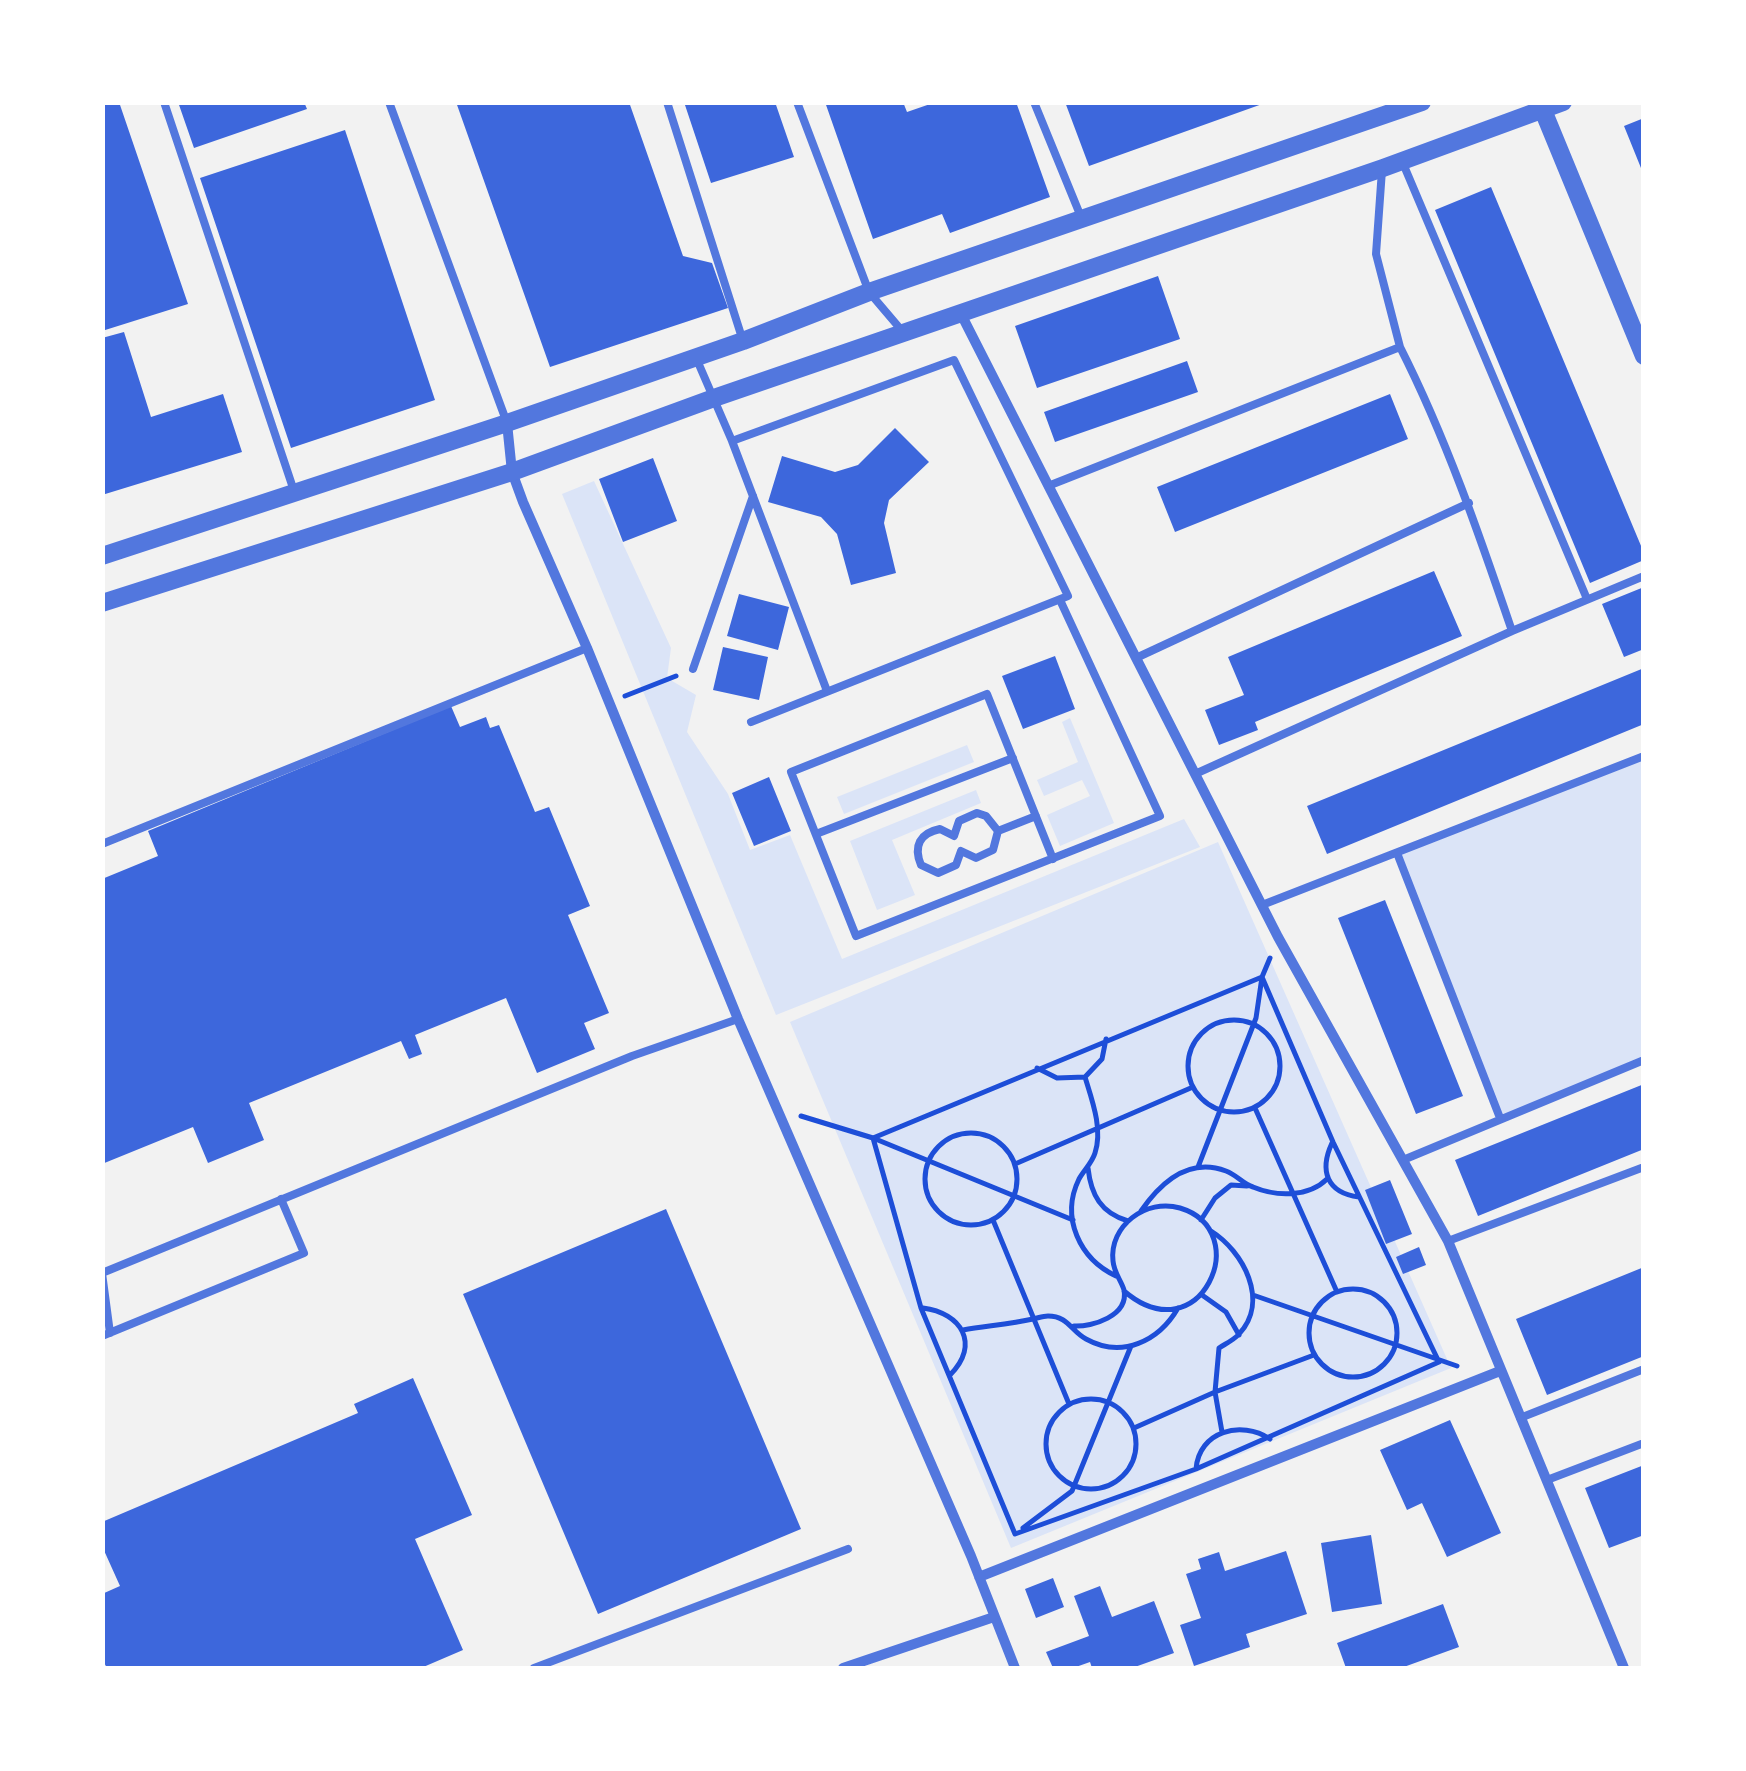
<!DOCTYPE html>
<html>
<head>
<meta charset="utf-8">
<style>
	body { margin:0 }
	#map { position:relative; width:1746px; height:1771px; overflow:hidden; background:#f2f2f2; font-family:Montserrat,sans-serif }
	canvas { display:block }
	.frame { position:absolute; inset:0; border:105px solid #fff; pointer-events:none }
</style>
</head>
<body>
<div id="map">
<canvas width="1746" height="1771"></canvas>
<div class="frame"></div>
</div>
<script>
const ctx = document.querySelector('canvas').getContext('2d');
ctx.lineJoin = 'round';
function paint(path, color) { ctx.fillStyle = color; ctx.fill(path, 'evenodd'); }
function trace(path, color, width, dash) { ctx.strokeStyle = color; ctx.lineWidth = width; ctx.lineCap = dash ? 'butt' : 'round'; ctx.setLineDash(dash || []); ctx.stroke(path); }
paint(new Path2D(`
	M 594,481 L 671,648 L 667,678 L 696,695 L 687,732 L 728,794 L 750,850 L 790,835 L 842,959 L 1184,819 L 1200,847 L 776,1015 L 562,494 Z
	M 1070,718 L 1114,823 L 1060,846 L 1047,815 L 1090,796 L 1082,780 L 1044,796 L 1037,780 L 1078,762 L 1062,722 Z
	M 967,745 L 974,762 L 844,814 L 837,797 Z
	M 1643,756 L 1643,1060 L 1500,1118 L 1397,853 Z
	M 976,790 L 981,803 L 892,840 L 915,895 L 877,910 L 850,841 Z
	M 1218,842 L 1451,1368 L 1011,1548 L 790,1022 Z`), '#dbe4f7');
paint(new Path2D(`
	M 102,102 L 119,102 L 188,304 L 102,331 Z
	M 178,102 L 304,102 L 307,109 L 194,148 Z
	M 456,102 L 629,102 L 683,256 L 712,263 L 728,308 L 550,367 Z
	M 684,102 L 775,102 L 794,157 L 711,183 Z
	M 825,102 L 903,102 L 907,112 L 936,102 L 1016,102 L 1050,197 L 950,233 L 942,214 L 873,239 Z
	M 1065,102 L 1265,102 L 1265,103 L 1089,166 Z
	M 1644,118 L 1644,173 L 1643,173 L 1624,126 Z
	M 345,130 L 435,400 L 291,448 L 200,178 Z
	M 1491,187 L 1644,553 L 1644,560 L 1590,583 L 1435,210 Z
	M 1158,276 L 1180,339 L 1037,388 L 1015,326 Z
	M 124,332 L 151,417 L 223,394 L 242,452 L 102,495 L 102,338 Z
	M 1187,361 L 1198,392 L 1055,442 L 1044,412 Z
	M 1390,394 L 1408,439 L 1175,532 L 1157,487 Z
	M 895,428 L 929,462 L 889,500 L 884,523 L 896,573 L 851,585 L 837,534 L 821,517 L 768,502 L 782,456 L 835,472 L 858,465 Z
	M 653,458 L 677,521 L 623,542 L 599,479 Z
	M 1434,571 L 1462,636 L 1255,722 L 1258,730 L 1219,745 L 1205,710 L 1244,695 L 1228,657 Z
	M 1644,587 L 1644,649 L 1624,657 L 1602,604 Z
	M 739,594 L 789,607 L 778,650 L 727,636 Z
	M 723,647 L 768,657 L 759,700 L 713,690 Z
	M 1055,656 L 1075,709 L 1023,729 L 1002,676 Z
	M 1644,668 L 1644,724 L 1327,854 L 1307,806 Z
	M 451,706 L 460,727 L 486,717 L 490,728 L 499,725 L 535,812 L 549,807 L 590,906 L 568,915 L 609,1013 L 584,1023 L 595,1049 L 537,1073 L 506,998 L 415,1035 L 422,1054 L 409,1059 L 401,1041 L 249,1103 L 264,1140 L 208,1163 L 193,1127 L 102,1164 L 102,879 L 158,856 L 148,831 Z
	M 769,777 L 791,831 L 754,846 L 732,793 Z
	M 1385,900 L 1463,1096 L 1416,1114 L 1338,918 Z
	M 1644,1084 L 1644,1149 L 1478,1216 L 1455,1160 Z
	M 1390,1180 L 1412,1234 L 1386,1244 L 1365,1190 Z
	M 666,1209 L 801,1529 L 598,1614 L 463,1294 Z
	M 1419,1247 L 1426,1265 L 1403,1274 L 1396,1257 Z
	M 1644,1267 L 1644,1356 L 1547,1395 L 1516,1319 Z
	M 413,1378 L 472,1515 L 415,1539 L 463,1650 L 421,1668 L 107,1668 L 102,1659 L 102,1594 L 120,1586 L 102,1546 L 102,1522 L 358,1413 L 354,1404 Z
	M 1450,1420 L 1501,1533 L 1447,1557 L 1422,1503 L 1407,1510 L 1380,1450 Z
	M 1644,1465 L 1644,1535 L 1609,1548 L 1585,1488 Z
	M 1371,1535 L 1382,1604 L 1332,1612 L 1321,1543 Z
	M 1286,1551 L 1307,1614 L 1246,1634 L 1250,1647 L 1194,1666 L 1180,1625 L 1201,1618 L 1186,1574 L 1201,1569 L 1198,1559 L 1219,1552 L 1225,1571 Z
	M 1053,1578 L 1064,1607 L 1036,1618 L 1025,1589 Z
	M 1100,1586 L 1112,1617 L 1154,1601 L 1174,1653 L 1132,1668 L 1092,1668 L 1090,1662 L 1073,1668 L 1053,1668 L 1046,1652 L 1089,1636 L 1074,1596 Z
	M 1443,1604 L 1459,1647 L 1401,1668 L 1346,1668 L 1337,1643 Z`), '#3d67dc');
trace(new Path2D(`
	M 625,696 L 676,676
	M 1262,977 L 1333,1142 L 1439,1362 L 1196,1469 L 1015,1534 L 921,1308 L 873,1138 Z
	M1188 1066a46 46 0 1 1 92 0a46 46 0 1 1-92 0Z
	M 1037,1068 L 1057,1078 L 1085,1077 L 1102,1059 L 1106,1039
	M 1085,1077 C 1092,1100 1103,1129 1095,1153 C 1092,1163 1084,1170 1079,1179 C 1060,1218 1080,1259 1116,1276
	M 1255,1108 L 1337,1292
	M 801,1116 L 873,1138 L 1073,1220
	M925 1179a46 46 0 1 1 92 0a46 46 0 1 1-92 0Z
	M 1332,1143 C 1319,1171 1327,1193 1359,1197
	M 1015,1164 L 1193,1087
	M 1198,1167 L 1256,1018 L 1262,977 L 1270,958
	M 1088,1168 C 1091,1195 1101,1213 1128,1221
	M 1141,1211 C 1161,1182 1189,1157 1226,1171 C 1237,1175 1243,1184 1253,1187 C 1277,1197 1309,1197 1327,1179
	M 993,1220 L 1069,1404
	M 1201,1220 L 1215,1198 L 1231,1185 L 1247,1186
	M 1211,1231 C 1243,1251 1270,1301 1239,1334 C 1234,1340 1225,1344 1219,1348 L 1215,1392 L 1222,1432
	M1309 1333a44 44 0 1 1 88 0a44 44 0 1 1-88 0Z
	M 1202,1295 L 1226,1312 L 1239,1335
	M 1253,1295 L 1457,1366
	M 923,1308 C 961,1313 981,1344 950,1375
	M 1074,1326 C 1092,1327 1129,1316 1124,1290 C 1121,1280 1114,1273 1113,1261 C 1109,1226 1146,1198 1180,1208 C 1256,1231 1200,1356 1124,1291
	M 963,1330 C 986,1326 1010,1324 1033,1319 C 1038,1318 1043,1316 1048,1316 C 1068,1316 1071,1331 1086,1339 C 1122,1359 1159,1341 1178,1308
	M1046 1444a45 45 0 1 1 90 0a45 45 0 1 1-90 0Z
	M 1134,1428 L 1215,1392 L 1314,1355
	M 1196,1469 C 1199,1431 1241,1420 1270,1439
	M 1023,1528 L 1072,1491 L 1131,1346`), '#1d4ed8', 5);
trace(new Path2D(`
	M 164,102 L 295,494
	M 389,102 L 507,423
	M 667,102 L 743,341
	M 797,102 L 869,292 L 903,332
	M 1034,102 L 1081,217
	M 1402,161 L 1587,599
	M 1382,170 L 1376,254 L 1400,347
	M 697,360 L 732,441 L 827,691
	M 732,441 L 954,360 L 1068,596 L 751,722
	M 1048,486 L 1400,347 C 1446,438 1479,534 1512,631 L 1644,576
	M 1136,658 L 1469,503
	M 693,669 L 753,496
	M 1195,774 L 1512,631
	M 977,813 L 986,816 L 998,831 L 993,850 L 976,858 L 961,851 L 956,865 L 938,873 L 921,865 C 913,846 920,833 940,829 L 954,836 L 959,821 Z
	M 998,831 L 1036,816
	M 816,834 L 1013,758
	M 102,844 L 587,648
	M 1397,853 L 1500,1118
	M 1053,859 L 987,694 L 791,772 L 856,936 L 1160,816 L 1060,600
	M 1262,905 L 1644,756
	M 1403,1160 L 1644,1060
	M 1448,1241 L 1644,1167
	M 102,1273 L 632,1056 L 738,1019
	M 102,1273 L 110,1333
	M 102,1336 L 304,1253 L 281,1199
	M 1520,1418 L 1644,1369
	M 1547,1480 L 1644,1443
	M 534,1668 L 848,1549`), '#5277de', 8);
trace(new Path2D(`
	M 960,312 L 1278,937 L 1448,1241 L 1624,1668
	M 507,423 L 512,472 L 523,502 L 587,648 L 738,1019 L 971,1556 L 1015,1668
	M 979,1577 L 1500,1371
	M 843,1668 L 994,1617`), '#5277de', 10);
trace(new Path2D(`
	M 1540,103 L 1644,356
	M 102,556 L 507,423 L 743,341 L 869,292 L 1422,102
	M 102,603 L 512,472 L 714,398 L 1383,168 L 1563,102`), '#5277de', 18);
</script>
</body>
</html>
